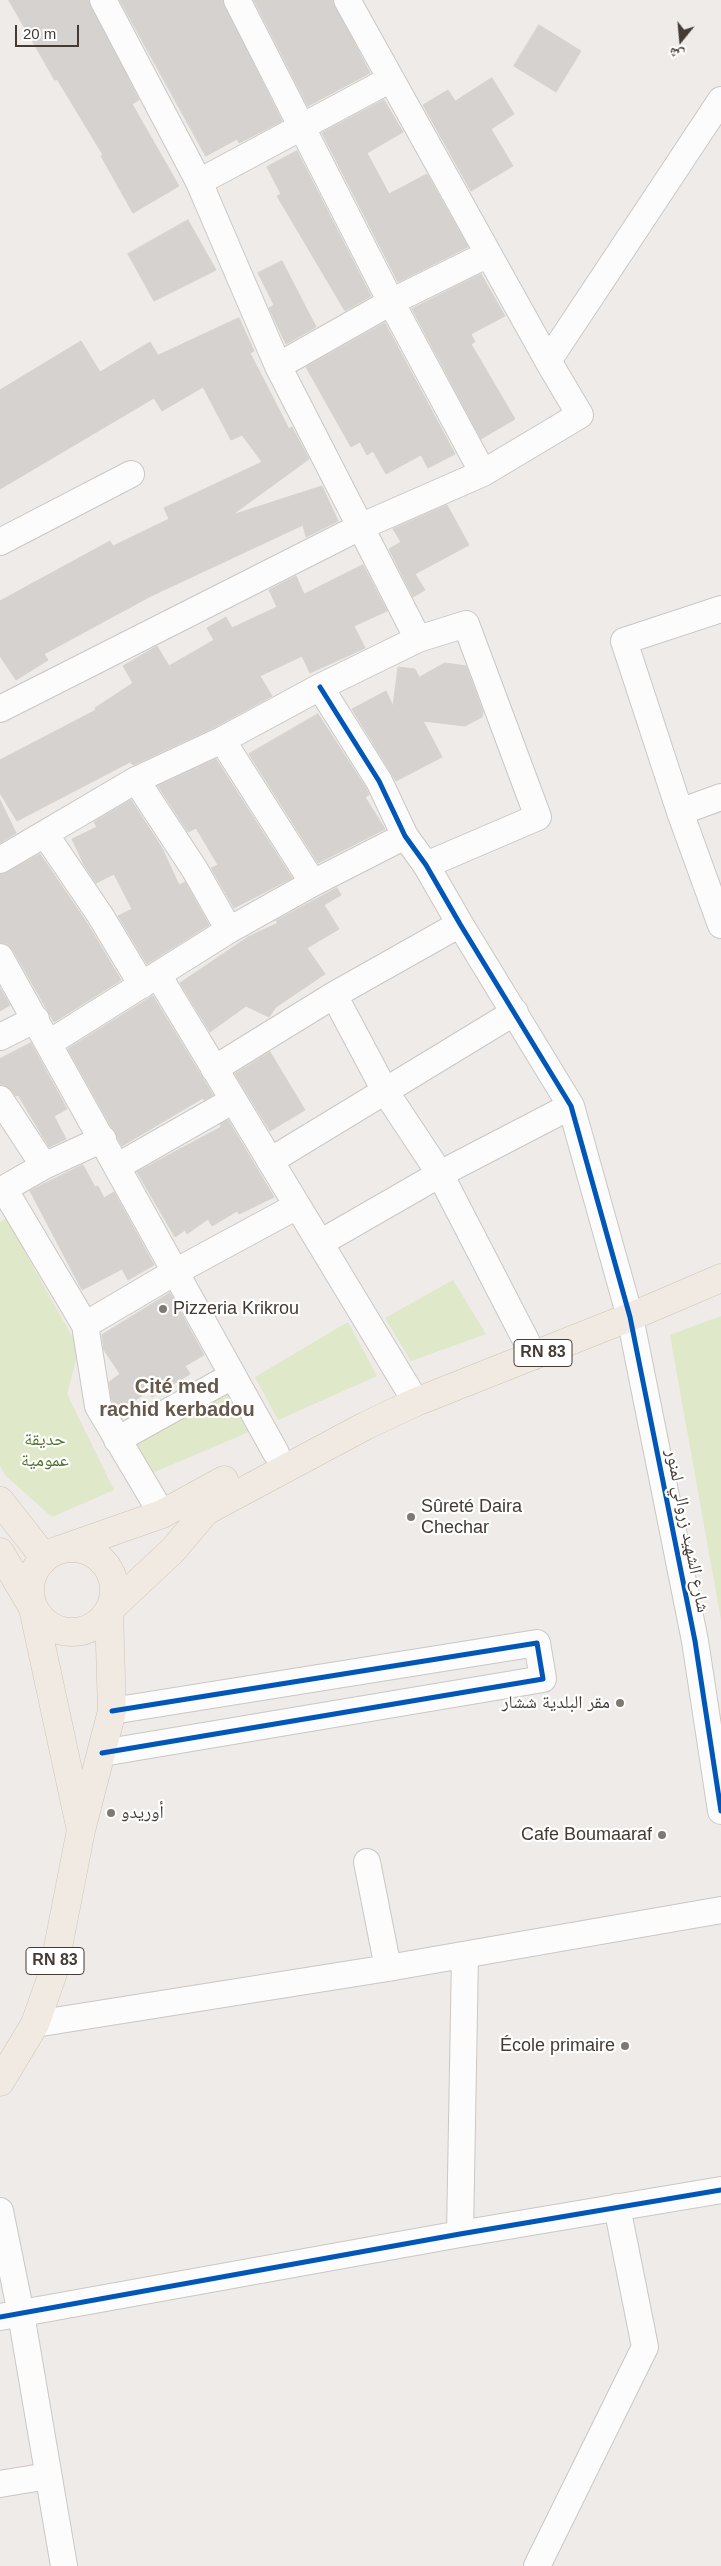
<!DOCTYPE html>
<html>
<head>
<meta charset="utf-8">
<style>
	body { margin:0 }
	#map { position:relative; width:721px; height:2566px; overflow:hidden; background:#eeebe8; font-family:Arial,"Noto Naskh Arabic",sans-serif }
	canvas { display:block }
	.north { position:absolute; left:656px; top:15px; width:50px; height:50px; -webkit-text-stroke:4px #fff; paint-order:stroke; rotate:197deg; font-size:14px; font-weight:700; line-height:20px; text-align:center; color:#433b34 }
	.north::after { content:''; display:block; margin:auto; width:18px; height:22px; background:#433b34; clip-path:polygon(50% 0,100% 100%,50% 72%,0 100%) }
	.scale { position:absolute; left:15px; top:25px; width:64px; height:22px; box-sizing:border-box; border:2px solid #433b34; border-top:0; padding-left:6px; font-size:15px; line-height:18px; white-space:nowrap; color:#433b34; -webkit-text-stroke:4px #fff; paint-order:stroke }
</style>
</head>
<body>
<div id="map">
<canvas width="721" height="2566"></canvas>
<div class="north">ش</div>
<div class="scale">20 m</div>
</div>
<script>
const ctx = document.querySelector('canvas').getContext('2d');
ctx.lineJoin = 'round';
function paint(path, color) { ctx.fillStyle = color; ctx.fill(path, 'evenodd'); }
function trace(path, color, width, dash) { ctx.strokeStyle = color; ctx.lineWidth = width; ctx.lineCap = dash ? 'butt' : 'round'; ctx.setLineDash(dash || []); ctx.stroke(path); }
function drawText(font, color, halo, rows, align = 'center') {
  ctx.font = font + ' Arial,"Noto Naskh Arabic",sans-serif'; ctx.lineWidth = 4.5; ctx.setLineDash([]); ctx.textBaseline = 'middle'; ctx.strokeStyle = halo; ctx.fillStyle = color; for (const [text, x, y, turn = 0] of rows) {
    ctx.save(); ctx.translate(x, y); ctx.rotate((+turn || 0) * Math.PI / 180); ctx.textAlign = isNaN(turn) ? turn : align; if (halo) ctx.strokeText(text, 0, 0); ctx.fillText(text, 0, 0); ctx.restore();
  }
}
paint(new Path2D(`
	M 6,1218 L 79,1349 L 67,1394 L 114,1490 L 52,1517 L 6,1476 L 0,1466 L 0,1222 Z
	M 453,1280 L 486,1334 L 411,1361 L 385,1318 Z
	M 721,1316 L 721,1620 L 670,1335 Z
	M 348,1322 L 377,1376 L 278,1420 L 255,1377 Z
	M 227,1393 L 251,1431 L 150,1474 L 136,1445 Z`), '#dfe8c8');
const building = new Path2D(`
	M 9,0 L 88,0 L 139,100 L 132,104 L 179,186 L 133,213 L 101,156 L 103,155 L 57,79 L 55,80 Z
	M 120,0 L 222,0 L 282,121 L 239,143 L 237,139 L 206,156 Z
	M 254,0 L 332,0 L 370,73 L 308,106 Z
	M 539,25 L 581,51 L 556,92 L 514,66 Z
	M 492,78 L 514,114 L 491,129 L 513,166 L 471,191 L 423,105 L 448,90 L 455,101 Z
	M 384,100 L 403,132 L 367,153 L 380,177 L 389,194 L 427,174 L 468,247 L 398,282 L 322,133 Z
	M 297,151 L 371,296 L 345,311 L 277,196 L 281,194 L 267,167 Z
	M 188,220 L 216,270 L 154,301 L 128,254 Z
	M 282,261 L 316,327 L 286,344 L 269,308 L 274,305 L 258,273 Z
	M 481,274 L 505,316 L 471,334 L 475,342 L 471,344 L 515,419 L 481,439 L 412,309 Z
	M 239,318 L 254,351 L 250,353 L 289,429 L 292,427 L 293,429 L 309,459 L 232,515 L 322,486 L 338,521 L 306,537 L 303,525 L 151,596 L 44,654 L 48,660 L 16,680 L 0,656 L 0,601 L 110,541 L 113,546 L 169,519 L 164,508 L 262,462 L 242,435 L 231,440 L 203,387 L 162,411 L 154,398 L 0,489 L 0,390 L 81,341 L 100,372 L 150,342 L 158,355 Z
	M 385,323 L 455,454 L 428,468 L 421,455 L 386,474 L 373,451 L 367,455 L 360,442 L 351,447 L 306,367 Z
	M 447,505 L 469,545 L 415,574 L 425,590 L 413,597 L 389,549 L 401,542 L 393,529 Z
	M 363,565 L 387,611 L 354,626 L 365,648 L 310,673 L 302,656 L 260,676 L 272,696 L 215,727 L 133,765 L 130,762 L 17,821 L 0,793 L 0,760 L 96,710 L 95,708 L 133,683 L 123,666 L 157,646 L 169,666 L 214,640 L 207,628 L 226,617 L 232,628 L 277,607 L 269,590 L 296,576 L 304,594 Z
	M 445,663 L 466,666 L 483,712 L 482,717 L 465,726 L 423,721 L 442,757 L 396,781 L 352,709 L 386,691 L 393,706 L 398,667 L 415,669 L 419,677 Z
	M 318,714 L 366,788 L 369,795 L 365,797 L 385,829 L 318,863 L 249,754 Z
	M 216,759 L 292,878 L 234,908 L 211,868 L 218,865 L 196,828 L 188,832 L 158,786 Z
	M 0,800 L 16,833 L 0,843 Z
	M 131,800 L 162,848 L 179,885 L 185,882 L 209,925 L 147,964 L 118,916 L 132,909 L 114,874 L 96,883 L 84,865 L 72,839 L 97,827 L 94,822 Z
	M 40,854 L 87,923 L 121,980 L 54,1022 L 13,950 L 7,944 L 0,942 L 0,875 Z
	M 337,888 L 341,895 L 324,905 L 339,929 L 307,948 L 325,974 L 276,1007 L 269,1017 L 246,1006 L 210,1032 L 180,983 L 248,937 L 278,923 L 276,921 Z
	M 0,988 L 10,1005 L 0,1011 Z
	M 153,996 L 213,1095 L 204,1100 L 203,1098 L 122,1146 L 68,1049 Z
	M 31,1043 L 67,1109 L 54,1116 L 66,1139 L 49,1147 L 18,1095 L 16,1096 L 7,1086 L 0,1084 L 0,1059 Z
	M 270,1052 L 305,1110 L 270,1131 L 235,1074 Z
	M 228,1120 L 274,1197 L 239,1214 L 237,1211 L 212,1226 L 208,1219 L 187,1234 L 185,1230 L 175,1237 L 137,1172 L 221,1127 L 220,1125 Z
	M 83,1165 L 95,1187 L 98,1186 L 104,1198 L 114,1192 L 154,1265 L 128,1280 L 122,1269 L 82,1290 L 30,1191 Z
	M 170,1293 L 204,1355 L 185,1366 L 190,1374 L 152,1397 L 148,1391 L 119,1412 L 112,1401 L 109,1382 L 120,1374 L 104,1350 L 102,1335 Z`);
paint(building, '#d6d2cf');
trace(building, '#d6d2cd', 1);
const minor = new Path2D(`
	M 103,0 L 199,182 L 278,366 L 418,639
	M 237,0 L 391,302 L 483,473
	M 347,0 L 548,361 L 721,100
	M 199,182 L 391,79
	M 278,366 L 391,302 L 488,254
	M 0,542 L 131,474
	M 320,687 L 379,781 L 405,836 L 426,865 L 460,924 L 571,1106 L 630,1317 L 695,1641 L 721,1811
	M 0,709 L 360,527 L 483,473 L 580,415 L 548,361
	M 222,740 L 313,883
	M 136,780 L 195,870 L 229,930
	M 721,797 L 680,812 L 721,925
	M 680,812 L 624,641 L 721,609
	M 45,834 L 100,915 L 142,985
	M 0,860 L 136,780 L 222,740 L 320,687 L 418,639 L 466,624 L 538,817 L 426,865
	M 0,957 L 276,1453
	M 158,975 L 416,1402
	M 334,995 L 385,1091 L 440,1174 L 534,1356
	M 0,1037 L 36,1019
	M 49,1043 L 229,930 L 313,883 L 405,836
	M 214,1069 L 334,995 L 460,924
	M 0,1099 L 44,1166
	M 270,1161 L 515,1012
	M 118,1166 L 232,1101
	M 4,1189 L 85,1325 L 98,1406 L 162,1514
	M 0,1191 L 44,1166 L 103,1139
	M 320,1243 L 440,1174 L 571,1106
	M 85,1325 L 175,1272 L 297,1206
	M 117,1440 L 232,1376
	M 102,1753 L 543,1679 L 537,1643 L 112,1711
	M 367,1862 L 388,1968
	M 35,2024 L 388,1968 L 721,1910
	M 0,2211 L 21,2314 L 64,2566
	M 460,2234 L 465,1955
	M 0,2317 L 460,2234 L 721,2190
	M 0,2484 L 48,2476
	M 537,2566 L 645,2347 L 617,2207`);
const major = new Path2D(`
	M 0,1501 L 44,1557
	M30 1590a42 42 0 1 1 84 0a42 42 0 1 1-84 0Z
	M 65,1548 L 162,1514 L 224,1480
	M 0,1552 L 33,1608 L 80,1826
	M 0,2082 L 35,2024 L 53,1973 L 81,1830 L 112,1711 L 109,1610 L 173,1550 L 206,1511 L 365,1426 L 416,1402 L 630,1317 L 721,1278`);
trace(minor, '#cbc7c4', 28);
trace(major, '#d0c4b5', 29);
trace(minor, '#fcfcfc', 26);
trace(major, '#f0eae3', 28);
trace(new Path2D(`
	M 320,687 L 379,781 L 405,836 L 426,865 L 460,924 L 571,1106 L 630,1317 L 695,1641 L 721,1811
	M 102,1753 L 543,1679 L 537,1643 L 112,1711
	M 0,2317 L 460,2234 L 721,2190`), '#0057b8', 5);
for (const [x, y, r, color] of [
	[163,1309,5,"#7f7973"],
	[411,1517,5,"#7f7973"],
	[620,1703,5,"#7f7973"],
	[111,1813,5,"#7f7973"],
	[662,1835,5,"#7f7973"],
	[625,2046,5,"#7f7973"]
]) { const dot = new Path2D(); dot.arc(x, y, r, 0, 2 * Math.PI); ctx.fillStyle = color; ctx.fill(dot); trace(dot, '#fff', 2); }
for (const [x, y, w] of [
	[543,1353,58],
	[55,1961,58]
]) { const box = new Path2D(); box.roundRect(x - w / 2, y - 13.5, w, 27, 4); ctx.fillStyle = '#fff'; ctx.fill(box); trace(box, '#433b34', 1); }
drawText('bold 16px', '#433b34', null, [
	["RN 83",543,1353],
	["RN 83",55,1961]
]);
drawText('18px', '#433b34', '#fff', [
	["Pizzeria Krikrou",173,1309],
	["Sûreté Daira",421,1507],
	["Chechar",421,1528],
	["مقر البلدية ششار",610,1703,"right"],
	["أوريدو",121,1813],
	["Cafe Boumaaraf",652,1835,"right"],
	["École primaire",615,2046,"right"]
], 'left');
drawText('18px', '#4f7329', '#fff', [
	["حديقة",45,1440],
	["عمومية",45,1461]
]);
drawText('18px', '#433b34', '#fff', [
	["شارع الشهيد زروالي لمنور",687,1531,79]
]);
drawText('bold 20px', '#66584b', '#fff', [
	["Cité med",177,1387],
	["rachid kerbadou",177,1410]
]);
</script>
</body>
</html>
